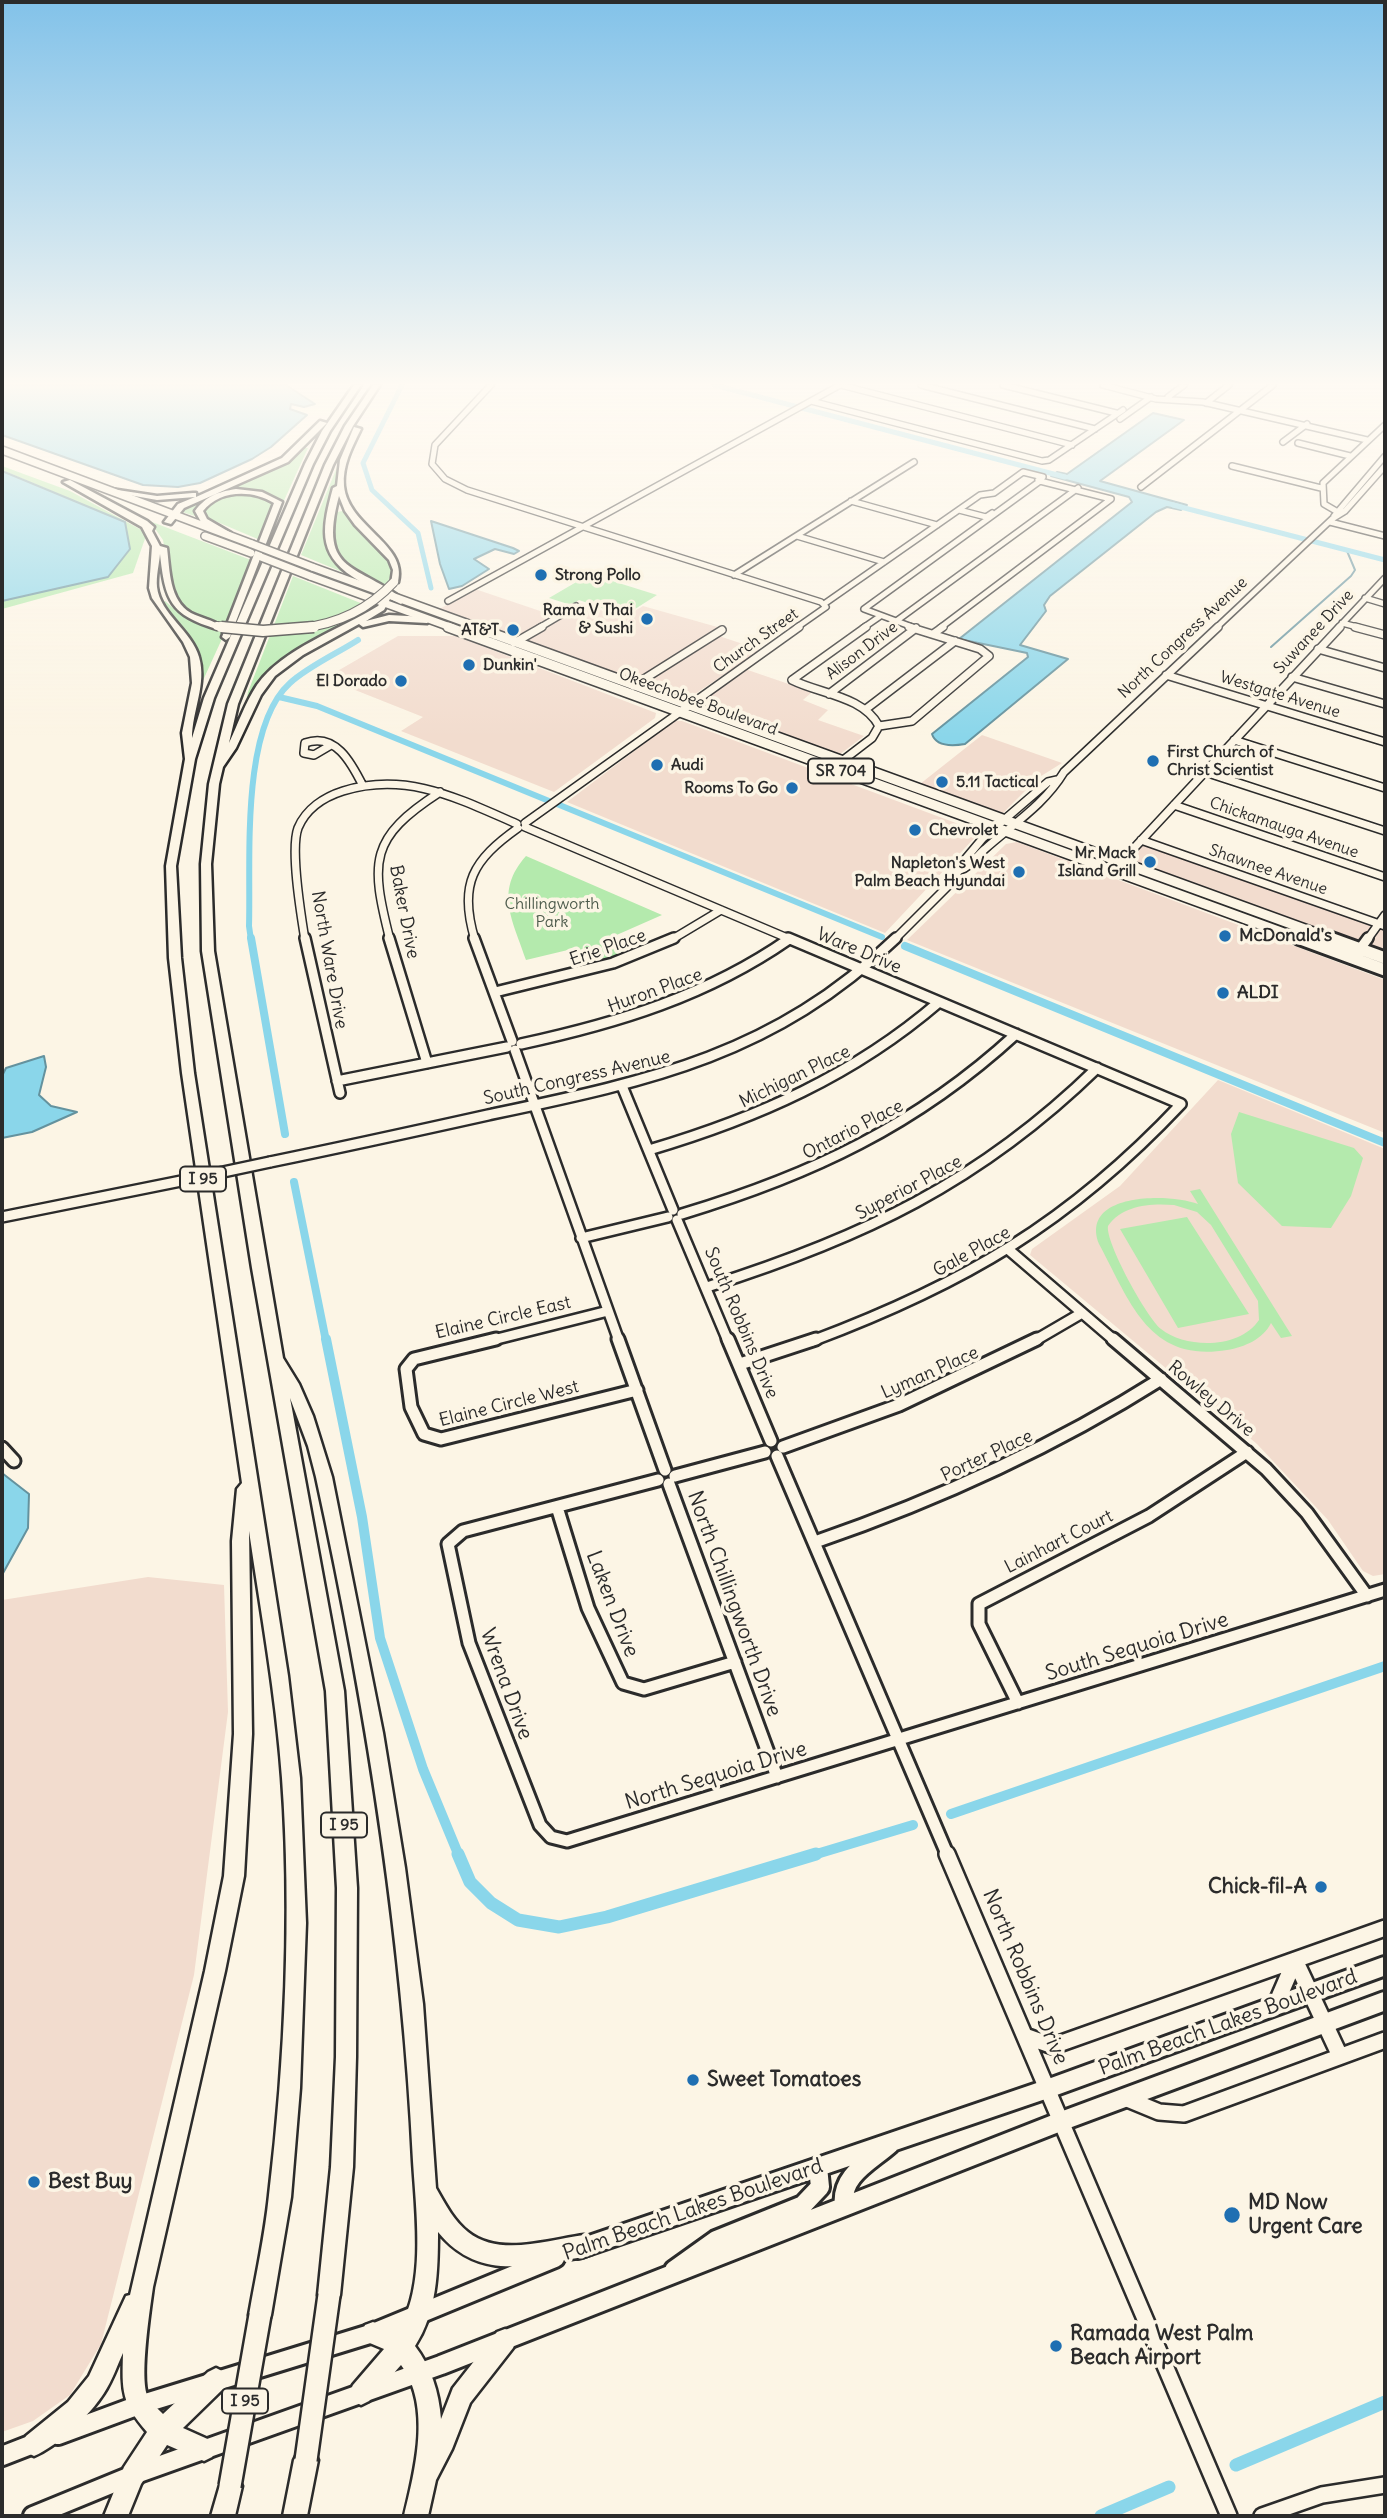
<!DOCTYPE html>
<html>
<head>
<meta charset="utf-8">
<style>
	body { margin:0 }
	#map { position:relative; width:1387px; height:2518px; overflow:hidden; background:#fcf5e5; font-family:Delius,sans-serif }
	canvas { display:block }
	.frame { position:absolute; inset:0; border:4px solid #2b2b2b; pointer-events:none }
</style>
</head>
<body>
<div id="map">
<canvas width="1387" height="2518"></canvas>
<div class="frame"></div>
</div>
<script>
const ctx = document.querySelector('canvas').getContext('2d');
ctx.lineJoin = 'round';
function paint(path, color) { ctx.fillStyle = color; ctx.fill(path, 'evenodd'); }
function trace(path, color, width, dash) { ctx.strokeStyle = color; ctx.lineWidth = width; ctx.lineCap = dash ? 'butt' : 'round'; ctx.setLineDash(dash || []); ctx.stroke(path); }
function drawText(font, color, halo, rows, align = 'center') {
  ctx.font = font + ' Delius,sans-serif'; ctx.lineWidth = 7; ctx.setLineDash([]); ctx.textBaseline = 'middle'; ctx.strokeStyle = halo; ctx.fillStyle = color; for (const [text, x, y, turn = 0] of rows) {
    ctx.save(); ctx.translate(x, y); ctx.rotate((+turn || 0) * Math.PI / 180); ctx.textAlign = isNaN(turn) ? turn : align; if (halo) ctx.strokeText(text, 0, 0); ctx.fillText(text, 0, 0); ctx.restore();
  }
}
paint(new Path2D(`
	M 475,589 L 555,616 L 581,603 L 623,618 L 643,606 L 728,630 L 719,636 L 761,650 L 686,700 L 436,611 Z
	M 398,636 L 456,636 L 656,713 L 655,718 L 554,792 L 401,731 L 423,717 L 335,682 L 334,673 Z
	M 745,669 L 812,692 L 803,700 L 828,710 L 818,720 L 864,736 L 839,755 L 696,703 Z
	M 674,721 L 682,721 L 980,832 L 885,933 L 567,802 Z
	M 982,735 L 1062,763 L 1038,778 L 1003,813 L 920,784 Z
	M 1017,842 L 1385,980 L 1385,1133 L 907,940 L 1006,844 Z
	M 1143,843 L 1385,928 L 1385,952 L 1129,859 Z
	M 1218,1080 L 1385,1149 L 1385,1574 L 1373,1576 L 1363,1571 L 1328,1520 L 1257,1444 L 1030,1255 L 1032,1249 L 1120,1186 Z
	M 148,1577 L 224,1585 L 228,1712 L 194,1975 L 101,2344 L 70,2395 L 33,2421 L 2,2432 L 2,1600 Z`), '#f2dcce');
paint(new Path2D(`
	M 305,448 L 308,448 L 282,505 C 269,482 214,490 198,507 L 198,517 L 179,511 L 272,471 Z
	M 342,455 L 324,542 L 337,566 L 357,578 L 301,555 Z
	M 2,466 L 70,491 L 147,533 L 133,573 L 2,609 L 2,601 L 108,577 L 125,522 L 2,470 Z
	M 235,494 L 264,496 L 274,502 L 260,540 L 203,516 L 203,507 L 219,497 Z
	M 343,511 L 390,561 L 392,572 L 386,587 C 346,569 326,560 336,512 Z
	M 134,515 L 251,560 L 226,625 L 186,612 L 174,600 L 163,540 L 156,530 Z
	M 590,574 L 657,595 L 624,616 L 579,600 L 571,605 L 549,598 Z
	M 293,576 L 373,608 L 271,668 L 255,687 L 244,712 L 248,692 Z
	M 165,601 L 185,618 L 226,630 L 200,687 L 200,670 L 161,604 Z
	M 526,856 L 662,915 L 612,937 L 628,954 L 584,967 L 572,949 L 526,960 C 513,920 494,892 526,856 Z
	M 1239,1112 L 1354,1148 L 1363,1158 L 1351,1196 L 1331,1228 L 1282,1226 L 1238,1183 L 1231,1134 Z
	M 1200,1189 L 1292,1336 L 1281,1338 L 1271,1323 C 1263,1339 1245,1347 1227,1350 C 1148,1363 1130,1301 1099,1244 C 1079,1192 1170,1193 1198,1204 L 1190,1191 ZM 1174,1205 L 1197,1212 L 1211,1225 L 1258,1301 L 1259,1320 C 1240,1349 1186,1349 1161,1329 C 1147,1318 1105,1242 1108,1226 C 1122,1205 1151,1203 1174,1205 Z
	M 1187,1217 L 1249,1314 L 1178,1328 L 1120,1229 Z`), '#b4eaad');
const water = new Path2D(`
	M 2,385 L 286,385 L 315,404 L 304,407 L 291,404 L 290,409 L 307,415 L 271,447 L 252,459 L 200,483 L 178,487 L 143,485 L 2,435 Z
	M 1153,413 L 1184,420 L 1100,481 L 1187,505 L 1181,510 L 1167,507 L 1156,512 L 1050,596 L 1044,605 L 1046,611 L 1020,645 L 1068,659 L 965,744 C 953,746 936,747 932,734 L 1028,657 L 1027,653 L 959,639 L 1132,502 L 1129,497 L 1051,476 L 1057,472 L 1067,474 Z
	M 2,471 L 125,522 L 130,549 L 108,577 L 2,601 Z
	M 431,521 L 513,548 L 519,551 L 514,554 L 495,549 L 474,559 L 489,569 L 462,586 L 449,589 L 440,564 Z
	M 44,1056 L 46,1067 L 39,1095 L 51,1106 L 77,1112 L 32,1132 L 2,1138 L 2,1076 L 6,1068 Z
	M 2,1473 L 29,1494 L 28,1528 L 2,1575 Z`);
paint(water, '#8ad6ea');
trace(water, '#64929e', 2);
trace(new Path2D(`
	M 1271,647 L 1351,576 L 1355,570 L 1347,551`), '#64929e', 2);
trace(new Path2D(`
	M 402,385 L 363,463 L 372,490 L 418,533 L 431,588
	M 714,385 L 1065,477
	M 1173,505 L 1385,560`), '#8ad6ea', 5);
trace(new Path2D(`
	M 279,697 L 317,706 L 549,801
	M 557,804 L 882,937
	M 251,940 L 249,926 C 251,862 240,728 290,683 C 309,666 336,654 358,640`), '#8ad6ea', 6);
trace(new Path2D(`
	M 251,938 L 285,1134
	M 905,946 L 1385,1143
	M 294,1182 L 326,1341`), '#8ad6ea', 8);
trace(new Path2D(`
	M 326,1339 L 362,1517 L 380,1638 L 423,1769 L 459,1856
	M 951,1814 L 1385,1666
	M 810,1856 L 913,1825`), '#8ad6ea', 10);
trace(new Path2D(`
	M 458,1854 L 470,1882 L 491,1903 L 518,1920 L 559,1927 L 607,1917 L 816,1854
	M 1236,2465 L 1385,2402
	M 1101,2516 L 1169,2487`), '#8ad6ea', 13);
const minorFar4 = new Path2D(`
	M 491,385 L 435,445 L 432,464 L 445,479 L 467,490 L 821,602 L 826,607 L 796,628
	M 841,385 L 1072,445
	M 921,385 L 1095,429
	M 1003,385 L 1116,413
	M 1103,385 L 1156,399 L 1203,402 L 1367,440
	M 1170,399 L 1168,397 L 1184,385
	M 811,401 L 1042,461 L 1049,460 L 1123,410
	M 1206,403 L 1229,385
	M 1120,419 L 1151,397
	M 1283,442 L 1307,424
	M 1298,443 L 1350,456
	M 1232,466 L 1321,488
	M 1141,487 L 1273,385
	M 851,501 L 937,525
	M 959,510 L 986,517 L 992,513
	M 1336,511 L 1324,504 L 1323,483 L 1385,425
	M 1334,516 L 1385,456
	M 1330,522 L 1385,536
	M 797,536 L 884,562
	M 734,575 L 914,462
	M 1365,598 L 1385,604
	M 448,601 L 840,385
	M 824,604 L 980,495 L 994,493 L 1023,472 L 1043,477 L 1038,480
	M 895,622 L 1078,488
	M 1342,623 L 1361,628
	M 539,628 L 576,606
	M 863,628 L 879,617
	M 915,628 L 864,609 L 1040,481 L 1111,499 L 940,628
	M 1216,628 L 1332,519 L 1345,511 L 1385,466
	M 1338,628 L 1385,578`);
const minorFar3 = new Path2D(`
	M 866,627 L 792,680 C 820,694 863,696 879,726
	M 1355,627 L 1385,635
	M 933,634 L 943,627
	M 514,643 L 542,627
	M 1318,649 L 1385,668
	M 1166,675 L 1385,742
	M 1292,677 L 1385,704
	M 633,686 L 722,630
	M 829,694 L 916,628
	M 866,709 L 955,641
	M 879,726 L 912,721 L 989,656 L 980,649 L 909,627
	M 1234,740 L 1385,788
	M 331,745 L 314,755 L 304,753 L 305,743 C 335,732 351,762 363,786
	M 842,761 L 872,738 L 879,726
	M 1205,772 L 1385,831
	M 1174,805 L 1385,877
	M 525,823 L 799,627
	M 525,827 L 792,940
	M 1141,840 L 1385,926
	M 1122,861 L 1340,627
	M 960,870 C 971,867 976,856 985,849 C 1013,824 1044,805 1064,772 L 1218,627
	M 305,940 C 301,915 290,850 298,828 C 306,809 324,797 343,791 C 407,771 459,799 517,824
	M 390,940 C 370,861 369,838 440,792
	M 475,940 C 458,884 473,860 518,828
	M 671,940 L 721,910
	M 894,940 L 954,880 L 962,863 L 983,838 L 1048,782 L 1057,780
	M 1367,940 L 1385,915`);
const minorFar2 = new Path2D(`
	M 305,938 L 340,1093
	M 389,938 L 427,1063
	M 474,938 L 512,1041
	M 788,938 L 1181,1104 C 1069,1223 964,1284 812,1341
	M 1357,953 L 1368,938
	M 495,992 L 613,963 L 674,938
	M 521,1044 C 618,1023 707,996 789,939
	M 515,1050 L 619,1341
	M 337,1081 L 507,1047
	M 622,1086 L 673,1210
	M 649,1150 C 757,1118 853,1076 939,1002
	M 270,1162 C 343,1147 416,1131 488,1115 C 649,1081 773,1056 896,938
	M 682,1214 C 811,1175 916,1126 1016,1034
	M 2,1217 L 181,1181
	M 677,1220 L 728,1341
	M 581,1238 L 668,1217
	M 1009,1250 L 1115,1341
	M 707,1287 C 862,1238 979,1183 1097,1068
	M 489,1341 L 608,1311
	M 1034,1341 L 1082,1313`);
const minorFar1 = new Path2D(`
	M 496,1339 L 414,1359 L 406,1369 L 411,1407 L 424,1434 L 441,1439 L 637,1390
	M 618,1339 L 665,1470
	M 728,1339 L 771,1441
	M 1113,1339 L 1266,1469 L 1307,1513 L 1367,1596
	M 740,1364 L 816,1339
	M 783,1447 L 899,1405 L 1037,1339
	M 2,1448 L 14,1461
	M 777,1456 L 948,1856
	M 675,1476 L 765,1452
	M 658,1480 L 463,1531 L 448,1544 L 469,1643 L 540,1825 L 551,1837 L 567,1841 L 1385,1590
	M 669,1484 L 777,1777
	M 557,1507 L 588,1608 L 623,1683 L 644,1689 L 735,1662
	M 815,1542 C 937,1500 1052,1448 1161,1379
	M 1018,1703 L 979,1624 L 979,1604 L 1149,1516 L 1247,1452`);
const minor = new Path2D(`
	M 947,1854 L 1229,2516
	M 1295,1960 L 1340,2056
	M 1276,2004 L 1295,1960
	M 1025,2036 L 1053,2046 L 1385,1928
	M 1125,2098 L 1159,2112 L 1184,2114 L 1385,2040
	M 1262,2516 L 1322,2495 L 1385,2485`);
const majorFar3 = new Path2D(`
	M 2,450 L 252,544
	M 205,536 L 251,553
	M 312,567 L 480,628
	M 310,576 L 453,628`);
const majorFar2 = new Path2D(`
	M 448,627 L 1303,940
	M 475,627 L 1335,940`);
const majorFar1 = new Path2D(`
	M 1298,938 L 1385,970
	M 1330,938 L 1385,958`);
const major = new Path2D(`
	M 844,2206 C 840,2175 870,2162 890,2144
	M 578,2249 L 1047,2089 L 1385,1966
	M 674,2270 L 716,2240 L 803,2205 L 820,2187 L 818,2167
	M 58,2435 L 139,2405 L 373,2333 L 555,2258
	M 2,2456 L 38,2442
	M 33,2516 L 133,2475 L 441,2365 L 1062,2121 L 1385,2001`);
const highway = new Path2D(`
	M 354,385 L 361,385 L 330,431 L 313,464 L 214,698 L 195,759 L 176,866 L 181,958 L 194,1073 L 288,1676 L 300,1778 L 306,1923 L 300,2088 L 291,2197 L 271,2315 L 268,2323 L 260,2326 L 252,2323 L 249,2315 C 256,2275 265,2235 269,2195 C 285,2061 292,1912 282,1778 C 276,1695 261,1613 249,1531 L 252,1734 L 244,1876 L 225,1971 L 153,2287 C 150,2309 139,2379 148,2397 C 151,2403 158,2409 163,2414 L 208,2372 L 216,2368 L 224,2372 L 228,2380 L 224,2388 L 183,2428 L 212,2441 L 216,2449 L 212,2457 L 204,2461 L 167,2445 L 141,2484 L 128,2516 L 104,2516 L 124,2467 L 147,2432 C 121,2402 122,2391 123,2353 C 117,2366 112,2381 104,2393 C 90,2415 58,2446 34,2456 L 26,2452 L 22,2444 L 26,2436 L 68,2402 L 89,2376 L 126,2296 L 130,2295 L 205,1971 L 224,1876 L 234,1734 L 232,1541 L 237,1489 L 242,1483 L 182,1073 L 169,958 L 166,866 L 185,759 L 182,733 L 192,683 L 190,657 L 183,642 L 152,598 L 149,588 L 152,546 L 142,527 L 63,482 L 70,480 L 147,521 L 154,527 L 152,531 L 160,546 L 167,548 C 170,571 169,600 191,613 C 201,618 213,620 221,626 L 217,629 C 170,615 165,600 160,554 C 159,565 156,576 157,587 C 160,614 192,631 199,657 C 207,684 192,711 192,738 L 204,698 L 305,464 L 322,431 Z
	M 373,385 L 380,385 L 353,426 L 333,465 L 238,704 L 229,743 C 238,724 245,703 257,685 C 282,649 341,629 378,606 L 383,600 C 375,588 366,586 353,577 C 316,553 323,525 333,488 L 337,486 L 340,460 L 354,427 L 361,429 C 352,447 342,466 344,486 C 348,527 408,544 398,582 L 391,584 L 393,570 L 389,560 L 355,525 L 345,511 L 339,496 C 317,576 360,563 405,601 L 401,604 L 390,599 L 384,610 L 366,621 L 389,615 L 427,617 L 431,620 L 427,623 L 389,621 L 363,627 L 359,624 L 303,655 L 275,676 L 261,695 L 236,748 L 223,767 L 219,784 L 211,864 L 214,951 L 283,1358 L 299,1384 L 313,1416 L 332,1477 L 383,1733 L 405,1868 L 423,2004 L 436,2188 C 445,2204 454,2221 468,2232 C 499,2257 548,2240 584,2235 L 592,2238 L 595,2246 L 592,2254 L 584,2257 C 528,2265 479,2282 438,2232 C 438,2271 437,2312 415,2346 C 431,2367 439,2392 441,2419 L 453,2388 L 497,2332 L 505,2329 L 513,2332 L 516,2340 L 513,2348 L 470,2403 L 452,2449 L 436,2480 L 428,2516 L 404,2516 C 415,2471 432,2406 401,2365 L 369,2401 L 361,2405 L 353,2401 L 349,2393 L 353,2385 L 384,2349 L 365,2341 L 362,2333 L 365,2325 L 373,2322 L 397,2332 C 427,2288 416,2212 413,2161 C 402,1931 365,1702 316,1477 L 308,1446 L 290,1398 L 344,1691 L 357,1888 L 356,2057 L 353,2167 L 340,2295 L 337,2303 L 329,2306 L 321,2303 L 318,2295 L 331,2167 L 336,2057 L 337,1888 L 326,1691 L 252,1268 L 202,951 L 201,864 L 209,784 L 228,704 L 325,465 L 345,426 Z
	M 320,421 L 327,423 L 288,462 L 184,508 L 171,524 L 164,522 L 178,504 L 195,497 L 157,500 L 107,491 L 111,489 L 157,496 L 193,493 L 196,493 L 196,497 L 282,458 Z
	M 236,489 L 262,492 L 282,502 L 230,637 L 226,640 L 222,637 L 274,503 C 252,489 219,490 203,511 L 207,519 L 231,533 L 231,537 L 228,537 L 201,522 L 195,511 C 206,496 218,492 236,489 Z
	M 306,2448 L 314,2452 L 318,2460 L 307,2516 L 283,2516 L 294,2460 L 298,2452 Z
	M 230,2474 L 238,2478 L 242,2486 L 235,2516 L 211,2516 L 222,2478 Z`);
trace(minorFar4, '#2b2b2b', 8);
trace(minorFar3, '#2b2b2b', 10);
trace(minorFar2, '#2b2b2b', 14);
trace(minorFar1, '#2b2b2b', 17);
trace(minor, '#2b2b2b', 20);
trace(majorFar3, '#2b2b2b', 10);
trace(majorFar2, '#2b2b2b', 12);
trace(majorFar1, '#2b2b2b', 17);
trace(major, '#2b2b2b', 24);
trace(highway, '#2b2b2b', 5);
trace(minorFar4, '#fcf5e5', 5);
trace(minorFar3, '#fcf5e5', 7);
trace(minorFar2, '#fcf5e5', 9);
trace(minorFar1, '#fcf5e5', 11);
trace(minor, '#fcf5e5', 15);
trace(majorFar3, '#fcf5e5', 7);
trace(majorFar2, '#fcf5e5', 9);
trace(majorFar1, '#fcf5e5', 11);
trace(major, '#fcf5e5', 18);
paint(highway, '#fcf5e5');
const minorBridge = new Path2D(`
	M 181,1181 L 270,1162`);
const majorBridge = new Path2D(`
	M 252,544 L 312,567
	M 261,557 L 310,576`);
const highwayBridgeFar2 = new Path2D(`
	M 217,626 L 233,628
	M 301,628 C 338,624 368,610 394,582`);
const highwayBridgeFar1 = new Path2D(`
	M 221,627 L 263,631 L 314,627`);
const highwayBridge = new Path2D(`
	M 306,2460 L 329,2295
	M 230,2486 L 260,2315`);
trace(minorBridge, '#2b2b2b', 14, []);
trace(majorBridge, '#2b2b2b', 10, []);
trace(highwayBridgeFar2, '#2b2b2b', 10, []);
trace(highwayBridgeFar1, '#2b2b2b', 13, []);
trace(highwayBridge, '#2b2b2b', 26, []);
trace(minorBridge, '#fcf5e5', 9);
trace(majorBridge, '#fcf5e5', 7);
trace(highwayBridgeFar2, '#fcf5e5', 8);
trace(highwayBridgeFar1, '#fcf5e5', 10);
trace(highwayBridge, '#fcf5e5', 21);
const sky = ctx.createLinearGradient(0, 0, 0, 738);
sky.addColorStop(0, '#82c2e9');
sky.addColorStop(0.52, '#fefaf3');
sky.addColorStop(1, '#fefaf300');
ctx.fillStyle = sky;
ctx.fillRect(0, 0, 1387, 738);
for (const [x, y, r, color] of [
	[541,575,7,"#1f6fb2"],
	[647,619,7,"#1f6fb2"],
	[513,630,7,"#1f6fb2"],
	[469,665,7,"#1f6fb2"],
	[401,681,7,"#1f6fb2"],
	[1153,761,7,"#1f6fb2"],
	[657,765,7,"#1f6fb2"],
	[942,782,7,"#1f6fb2"],
	[792,788,7,"#1f6fb2"],
	[915,830,7,"#1f6fb2"],
	[1150,862,7,"#1f6fb2"],
	[1019,872,7,"#1f6fb2"],
	[1225,936,7,"#1f6fb2"],
	[1223,993,7,"#1f6fb2"],
	[1321,1887,7,"#1f6fb2"],
	[693,2080,7,"#1f6fb2"],
	[34,2182,7,"#1f6fb2"],
	[1232,2215,9,"#1f6fb2"],
	[1056,2346,7,"#1f6fb2"]
]) { const dot = new Path2D(); dot.arc(x, y, r, 0, 2 * Math.PI); ctx.fillStyle = color; ctx.fill(dot); trace(dot, '#fcf5e5', 2.5); }
drawText('bold 16px', '#2b2b2b', '#fcf5e5', [
	["Strong Pollo",555,575],
	["Rama V Thai",633,610,"right"],
	["& Sushi",633,628,"right"],
	["AT&T",499,630,"right"],
	["Dunkin'",483,665],
	["El Dorado",387,681,"right"],
	["First Church of",1167,752],
	["Christ Scientist",1167,770],
	["Audi",671,765],
	["5.11 Tactical",956,782],
	["Rooms To Go",778,788,"right"],
	["Chevrolet",929,830],
	["Mr Mack",1136,853,"right"],
	["Island Grill",1136,871,"right"],
	["Napleton's West",1005,863,"right"],
	["Palm Beach Hyundai",1005,881,"right"]
], 'left');
drawText('16px', '#2b2b2b', '#fcf5e5', [
	["Suwanee Drive",1314,632,-47],
	["North Congress Avenue",1183,638,-43],
	["Church Street",756,641,-35],
	["Alison Drive",862,651,-37],
	["Westgate Avenue",1280,695,17],
	["Okeechobee Boulevard",698,702,20],
	["Chickamauga Avenue",1284,828,19],
	["Shawnee Avenue",1268,870,19]
]);
for (const [x, y, w] of [
	[841,771,66],
	[203,1179,46],
	[344,1825,46],
	[245,2401,46]
]) { const box = new Path2D(); box.roundRect(x - w / 2, y - 12.5, w, 25, 5); ctx.fillStyle = '#fcf5e5'; ctx.fill(box); trace(box, '#2b2b2b', 2); }
drawText('bold 16px', '#2b2b2b', null, [
	["SR 704",841,771],
	["I 95",203,1179],
	["I 95",344,1825],
	["I 95",245,2401]
]);
drawText('16px', '#4d5b4c', '#fcf5e5', [
	["Chillingworth",552,904],
	["Park",552,922]
]);
drawText('18px', '#2b2b2b', '#fcf5e5', [
	["Baker Drive",404,912,79],
	["Erie Place",608,948,-19],
	["Ware Drive",859,951,23],
	["North Ware Drive",329,960,80],
	["Huron Place",655,991,-20],
	["Michigan Place",795,1077,-26],
	["South Congress Avenue",577,1078,-13],
	["Ontario Place",853,1130,-27],
	["Superior Place",909,1188,-28],
	["Gale Place",972,1252,-29],
	["Elaine Circle East",503,1318,-13],
	["South Robbins Drive",741,1323,67],
	["Lyman Place",930,1373,-24],
	["Rowley Drive",1211,1399,40],
	["Elaine Circle West",509,1404,-14],
	["Porter Place",987,1456,-25],
	["Lainhart Court",1059,1542,-27]
]);
drawText('bold 18px', '#2b2b2b', '#fcf5e5', [
	["McDonald's",1239,936],
	["ALDI",1237,993]
], 'left');
drawText('21px', '#2b2b2b', '#fcf5e5', [
	["Laken Drive",612,1604,69],
	["North Chillingworth Drive",734,1604,70],
	["South Sequoia Drive",1137,1647,-17],
	["Wrena Drive",506,1684,70],
	["North Sequoia Drive",716,1776,-17],
	["North Robbins Drive",1025,1977,67],
	["Palm Beach Lakes Boulevard",1228,2023,-20],
	["Palm Beach Lakes Boulevard",693,2210,-19]
]);
drawText('bold 21px', '#2b2b2b', '#fcf5e5', [
	["Chick-fil-A",1307,1887,"right"],
	["Sweet Tomatoes",707,2080],
	["Best Buy",48,2182],
	["MD Now",1248,2203],
	["Urgent Care",1248,2227],
	["Ramada West Palm",1070,2334],
	["Beach Airport",1070,2358]
], 'left');
</script>
</body>
</html>
